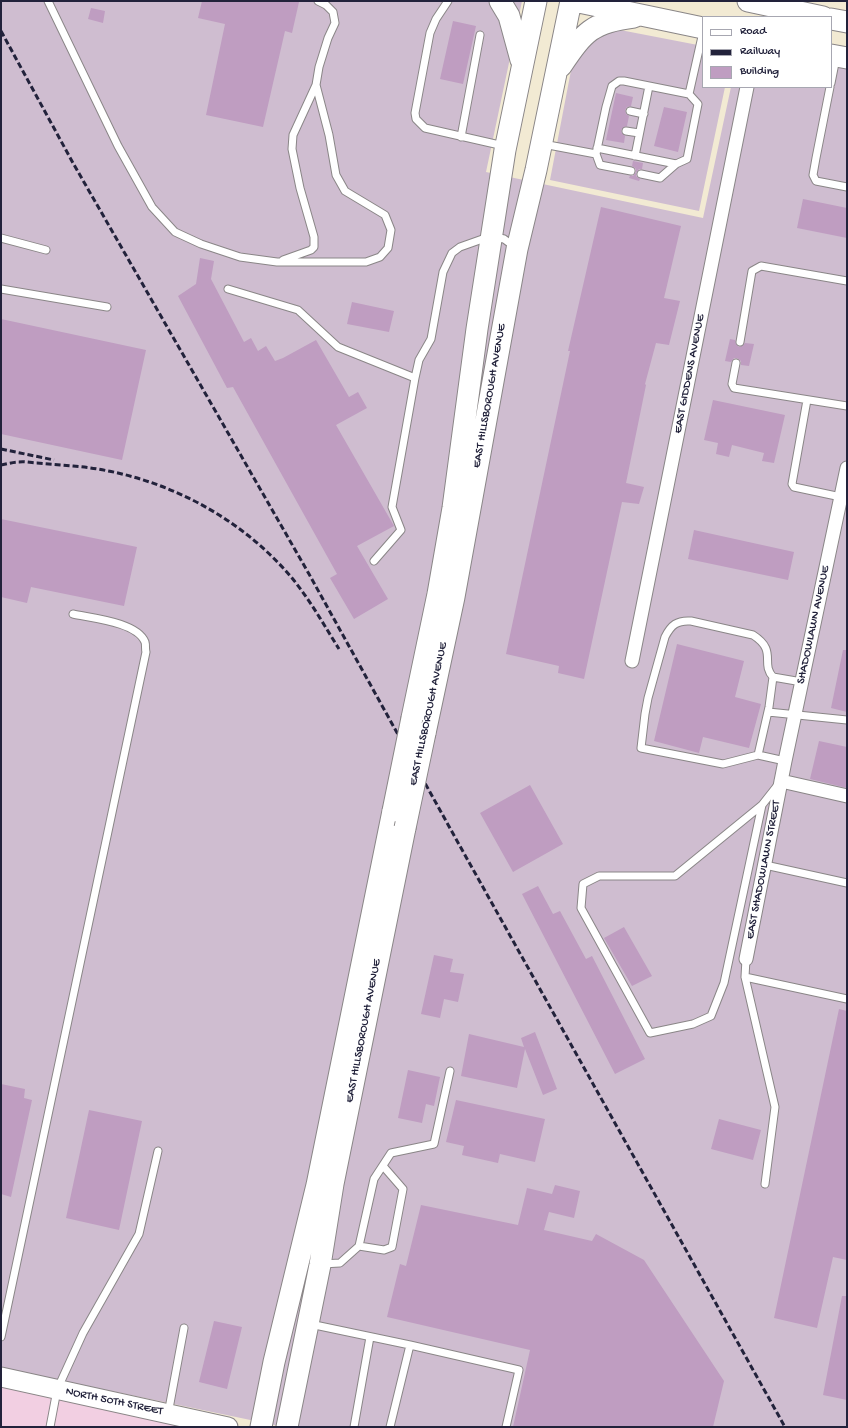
<!DOCTYPE html>
<html>
<head>
<meta charset="utf-8">
<style>
	body { margin:0 }
	#map { position:relative; width:848px; height:1428px; overflow:hidden; background:#f2ead3; font-family:"Gochi Hand",sans-serif }
	canvas { display:block }
	.frame { position:absolute; inset:0; border:2px solid #22223b; pointer-events:none }
	.legend { position:absolute; left:702px; top:16px; width:130px; height:72px; box-sizing:border-box; background:#fff; border:1px solid #a7a7b1; margin:0; padding:5px 7px; list-style:none; font-size:12px; color:#22223b }
	.legend li { display:flex; align-items:center; gap:8px; height:20px }
	.legend b { width:20px; border:1px solid #a7a7b1 }
</style>
</head>
<body>
<div id="map">
<canvas width="848" height="1428"></canvas>
<div class="frame"></div>
<ul class="legend">
<li><b style="height:5px;background:#fff"></b>Road</li>
<li><b style="height:5px;background:#22223b"></b>Railway</li>
<li><b style="height:11px;background:#bf9dc1"></b>Building</li>
</ul>
</div>
<script>
const ctx = document.querySelector('canvas').getContext('2d');
ctx.lineJoin = 'round';
function paint(path, color) { ctx.fillStyle = color; ctx.fill(path, 'evenodd'); }
function trace(path, color, width, dash) { ctx.strokeStyle = color; ctx.lineWidth = width; ctx.lineCap = dash ? 'butt' : 'round'; ctx.setLineDash(dash || []); ctx.stroke(path); }
function drawText(font, color, halo, rows, align = 'center') {
  ctx.font = font + ' "Gochi Hand",sans-serif'; ctx.lineWidth = 3; ctx.setLineDash([]); ctx.textBaseline = 'middle'; ctx.strokeStyle = halo; ctx.fillStyle = color; for (const [text, x, y, turn = 0] of rows) {
    ctx.save(); ctx.translate(x, y); ctx.rotate((+turn || 0) * Math.PI / 180); ctx.textAlign = isNaN(turn) ? turn : align; if (halo) ctx.strokeText(text, 0, 0); ctx.fillText(text, 0, 0); ctx.restore();
  }
}
paint(new Path2D(`
	M 1,1383 L 199,1427 L 1,1427 Z`), '#f2cfe2');
paint(new Path2D(`
	M 1,1 L 522,1 L 486,172 L 703,218 L 731,87 L 831,87 L 831,60 L 847,64 L 847,1427 L 284,1427 L 1,1368 Z
	M 615,29 L 703,46 L 703,87 L 725,87 L 699,211 L 550,180 L 573,60 L 584,45 Z`), '#cfbdd0');
paint(new Path2D(`
	M 202,1 L 294,1 L 299,2 L 292,33 L 285,31 L 263,127 L 206,115 L 225,24 L 198,18 Z
	M 91,8 L 105,11 L 103,23 L 88,19 Z
	M 453,21 L 476,26 L 463,84 L 440,79 Z
	M 616,93 L 633,97 L 631,106 L 627,107 L 625,110 L 626,114 L 629,116 L 627,126 L 624,127 L 621,130 L 622,133 L 625,136 L 624,143 L 606,140 Z
	M 664,107 L 687,112 L 678,152 L 654,146 Z
	M 633,161 L 643,163 L 642,169 L 639,169 L 636,173 L 636,176 L 640,179 L 639,181 L 629,178 L 630,176 L 633,176 L 636,172 L 636,169 L 632,166 Z
	M 803,199 L 847,208 L 847,238 L 797,228 Z
	M 601,207 L 681,226 L 664,298 L 680,301 L 669,345 L 656,343 L 645,384 L 646,385 L 626,483 L 644,487 L 639,504 L 622,502 L 584,679 L 558,673 L 559,666 L 506,654 L 570,351 L 568,351 Z
	M 200,258 L 214,261 L 211,279 L 244,342 L 251,338 L 258,351 L 266,346 L 275,361 L 283,358 L 316,340 L 349,397 L 358,392 L 367,408 L 336,425 L 394,526 L 357,546 L 388,599 L 354,619 L 330,578 L 337,574 L 233,387 L 227,388 L 178,296 L 196,284 Z
	M 352,302 L 394,311 L 389,332 L 347,324 Z
	M 1,319 L 146,350 L 122,460 L 1,434 Z
	M 730,339 L 735,340 L 736,344 L 739,347 L 742,346 L 745,343 L 754,344 L 749,366 L 741,365 L 741,361 L 737,358 L 734,358 L 731,362 L 725,361 Z
	M 713,400 L 785,415 L 774,463 L 762,461 L 764,453 L 732,445 L 729,457 L 716,454 L 718,443 L 704,440 Z
	M 1,519 L 137,547 L 124,606 L 31,587 L 27,603 L 1,597 Z
	M 694,530 L 794,552 L 788,580 L 688,559 Z
	M 677,644 L 744,661 L 735,697 L 761,704 L 749,748 L 703,737 L 699,753 L 654,741 Z
	M 843,650 L 847,650 L 847,712 L 831,708 Z
	M 819,741 L 847,747 L 847,788 L 810,779 Z
	M 530,785 L 563,844 L 513,872 L 480,813 Z
	M 538,886 L 553,914 L 560,911 L 586,959 L 592,956 L 645,1059 L 615,1074 L 522,894 Z
	M 624,927 L 652,976 L 632,986 L 604,938 Z
	M 434,955 L 453,959 L 450,972 L 464,974 L 458,1002 L 444,999 L 440,1018 L 421,1014 Z
	M 839,1009 L 847,1011 L 847,1260 L 833,1257 L 817,1328 L 774,1318 Z
	M 535,1032 L 557,1089 L 543,1095 L 525,1049 L 517,1088 L 461,1076 L 469,1034 L 524,1047 L 521,1038 Z
	M 408,1070 L 440,1077 L 434,1106 L 426,1104 L 422,1123 L 398,1118 Z
	M 1,1084 L 25,1089 L 24,1098 L 32,1100 L 11,1197 L 1,1194 Z
	M 456,1100 L 545,1119 L 535,1162 L 500,1154 L 498,1163 L 462,1155 L 464,1146 L 446,1142 Z
	M 89,1110 L 142,1121 L 119,1230 L 66,1218 Z
	M 719,1119 L 761,1130 L 753,1160 L 711,1149 Z
	M 555,1185 L 580,1191 L 574,1218 L 549,1212 L 544,1230 L 592,1241 L 596,1234 L 644,1260 L 724,1381 L 713,1427 L 513,1427 L 530,1350 L 387,1317 L 400,1264 L 406,1266 L 421,1205 L 518,1225 L 527,1188 L 552,1194 Z
	M 842,1296 L 847,1296 L 847,1400 L 823,1395 Z
	M 214,1321 L 242,1327 L 227,1389 L 199,1382 Z`), '#bf9dc1');
const lane = new Path2D(`
	M 48,1 L 118,146 L 152,207 L 175,232 L 201,244 L 240,257 L 277,262 L 366,262 L 380,257 L 388,248 L 391,230 L 385,215 L 345,191 L 336,175 L 329,135 L 316,85
	M 448,1 L 436,19 L 430,33 L 415,113 L 416,119 L 425,128 L 504,146
	M 831,83 L 836,58
	M 830,87 L 816,158 L 813,175 L 816,181 L 847,187
	M 630,111 L 644,114
	M 626,131 L 639,133
	M 461,137 L 480,35
	M 543,144 L 596,154
	M 597,148 L 676,164 L 687,159 L 698,104 L 689,94 L 703,32
	M 635,156 L 649,86
	M 631,171 L 600,165 L 596,154 L 606,107 L 612,86 L 619,81 L 624,81 L 689,94
	M 641,174 L 660,178 L 676,164
	M 1,238 L 46,250
	M 283,260 L 311,250 L 314,247 L 314,237 L 300,188 L 292,149 L 293,135 L 316,85 L 319,67 L 328,38 L 335,23 L 333,12 L 326,5 L 318,1
	M 1,289 L 107,307
	M 228,289 L 298,310 L 338,347 L 415,378
	M 740,342 L 752,271 L 761,266 L 847,281
	M 736,363 L 732,384 L 734,388 L 847,406
	M 807,400 L 792,484 L 794,487 L 841,497
	M 374,561 L 401,530 L 392,507 L 415,378 L 419,360 L 431,339 L 443,272 L 452,253 L 460,247 L 491,236 L 504,239 L 515,247
	M 768,712 L 847,720
	M 758,755 L 723,764 L 641,748 L 645,714 L 648,698 L 665,637 C 671,625 677,620 691,621 L 753,635 C 778,651 760,663 773,677
	M 785,761 L 758,755 L 769,707 L 773,677 L 802,682
	M 762,805 L 724,983 L 711,1016 L 693,1024 L 650,1033 L 581,908 L 583,884 L 599,876 L 675,876 L 762,805 L 777,786
	M 765,865 L 847,883
	M 746,959 L 745,977 L 775,1107 L 765,1184
	M 745,977 L 847,999
	M 359,1246 L 384,1250 L 392,1247 L 403,1189 L 383,1166
	M 322,1264 L 340,1263 L 359,1246 L 374,1179 L 391,1153 L 434,1144 L 450,1071
	M 310,1324 L 410,1345 L 390,1427
	M 1,1337 L 146,652 C 145,649 146,645 145,642 C 137,622 91,618 73,614
	M 410,1345 L 519,1370 L 506,1427
	M 168,1414 L 184,1328
	M 50,1427 L 57,1390 L 83,1333 L 139,1234 L 158,1151
	M 354,1427 L 370,1337`);
const street = new Path2D(`
	M 632,661 L 747,87
	M 781,781 L 847,796
	M 746,959 L 785,761 L 847,468`);
const secondary = new Path2D(`
	M 1,1377 L 228,1427`);
const primary = new Path2D(`
	M 500,1 L 509,16 L 521,60
	M 574,1 L 703,28
	M 748,1 L 823,17
	M 831,19 L 847,22
	M 831,55 L 847,58
	M 561,66 C 584,32 592,22 634,17
	M 412,718 L 438,594 L 453,508 L 477,329 L 505,150 L 536,1
	M 425,733 L 454,597 L 517,249 L 536,170 L 571,1
	M 261,1427 L 274,1362 L 317,1185 L 393,811
	M 287,1427 L 320,1265 L 333,1184 L 405,828`);
trace(lane, '#8a8687', 9);
trace(street, '#8a8687', 15);
trace(secondary, '#8a8687', 21);
trace(primary, '#8a8687', 23);
trace(lane, '#fff', 7);
trace(street, '#fff', 13);
trace(secondary, '#fff', 19);
trace(primary, '#fff', 21);
trace(new Path2D(`
	M 1,31 L 73,163 L 309,574 L 456,839 L 785,1427
	M 1,449 L 54,460
	M 1,465 C 7,464 13,462 19,462 C 25,461 31,463 37,463 C 49,464 61,465 73,466 C 157,473 238,514 292,578 C 310,600 324,625 339,649`), '#22223b', 3, [6, 3]);
const primaryBridge = new Path2D(`
	M 393,811 L 412,718
	M 405,828 L 425,733`);
trace(primaryBridge, '#8a8687', 23, []);
trace(primaryBridge, '#fff', 21);
drawText('12px', '#22223b', '#fff', [
	["EAST GIDDENS AVENUE",690,374,-79],
	["EAST HILLSBOROUGH AVENUE",490,396,-80],
	["SHADOWLAWN AVENUE",814,625,-78],
	["EAST HILLSBOROUGH AVENUE",429,714,-78],
	["EAST SHADOWLAWN STREET",764,870,-79],
	["EAST HILLSBOROUGH AVENUE",364,1031,-79],
	["NORTH 50TH STREET",114,1402,12]
]);
</script>
</body>
</html>
